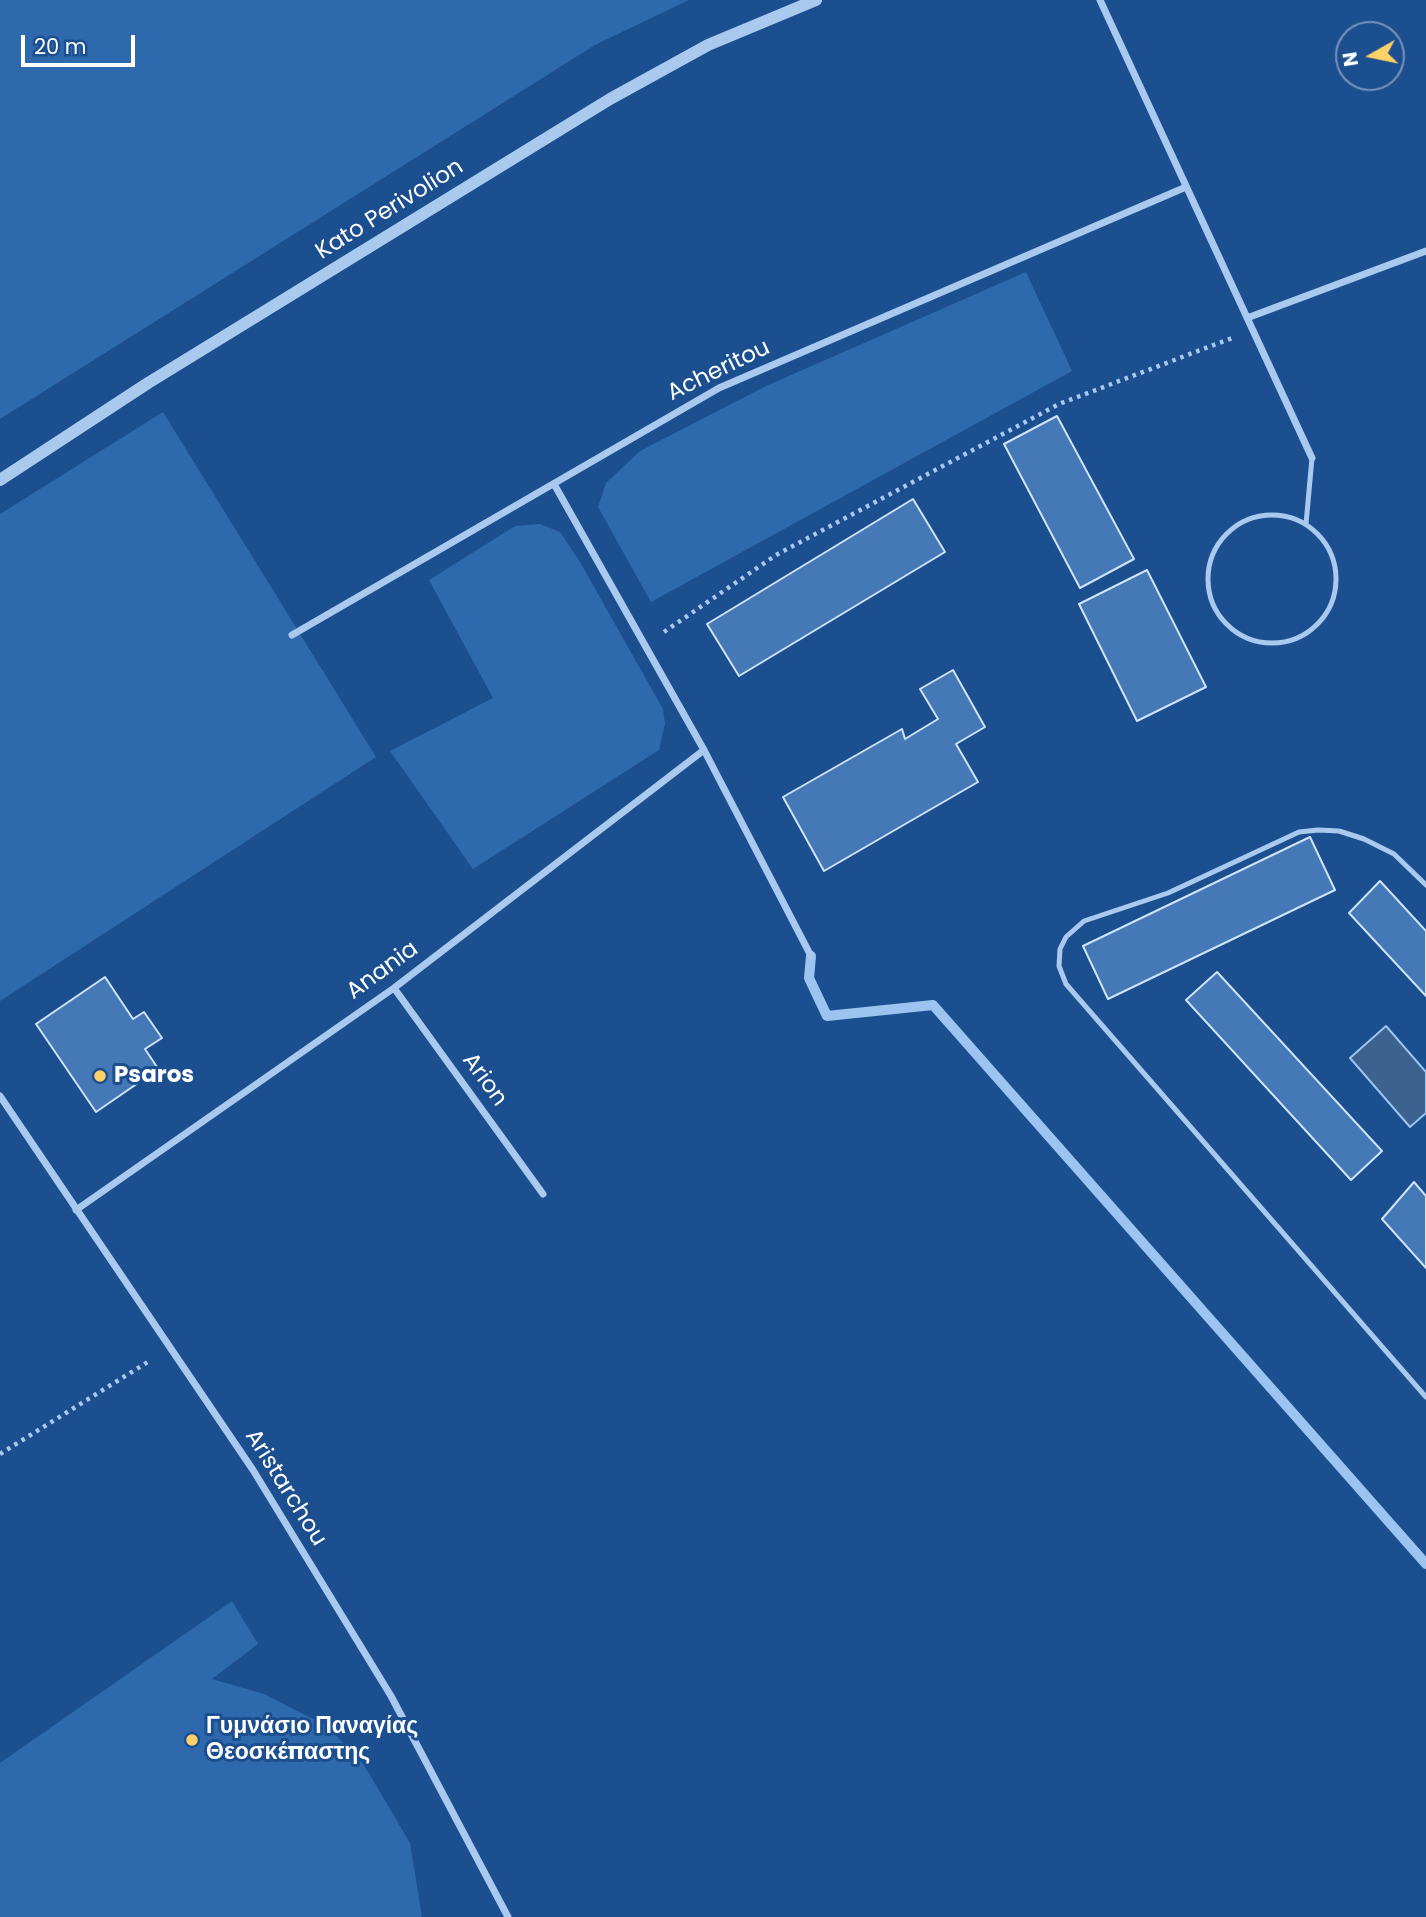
<!DOCTYPE html>
<html>
<head>
<meta charset="utf-8">
<style>
	body { margin:0 }
	#map { position:relative; width:1426px; height:1917px; overflow:hidden; background:#1b4f8f; font-family:Poppins,sans-serif }
	canvas { display:block }
	.north { position:absolute; left:1335px; top:21px; width:70px; height:70px; box-sizing:border-box; background:#1b4f8f; border:2px solid #7695bc; border-radius:50%; rotate:261deg; font-size:19px; font-weight:700; line-height:28px; text-align:center; color:#fff }
	.north::after { content:''; display:block; margin:auto; width:24px; height:32px; background:#ffd166; clip-path:polygon(50% 0,100% 100%,50% 72%,0 100%) }
	.scale { position:absolute; left:21px; top:35px; width:114px; height:32px; box-sizing:border-box; border:4px solid #fff; border-top:0; padding-left:9px; font-size:21px; line-height:24px; white-space:nowrap; color:#fff; -webkit-text-stroke:5px #1b4f8f; paint-order:stroke }
</style>
</head>
<body>
<div id="map">
<canvas width="1426" height="1917"></canvas>
<div class="north">N</div>
<div class="scale">20 m</div>
</div>
<script>
const ctx = document.querySelector('canvas').getContext('2d');
ctx.lineJoin = 'round';
function paint(path, color) { ctx.fillStyle = color; ctx.fill(path, 'evenodd'); }
function trace(path, color, width, dash) { ctx.strokeStyle = color; ctx.lineWidth = width; ctx.lineCap = dash ? 'butt' : 'round'; ctx.setLineDash(dash || []); ctx.stroke(path); }
function drawText(font, color, halo, rows, align = 'center') {
  ctx.font = font + ' Poppins,sans-serif'; ctx.lineWidth = 6; ctx.setLineDash([]); ctx.textBaseline = 'middle'; ctx.strokeStyle = halo; ctx.fillStyle = color; for (const [text, x, y, turn = 0] of rows) {
    ctx.save(); ctx.translate(x, y); ctx.rotate((+turn || 0) * Math.PI / 180); ctx.textAlign = isNaN(turn) ? turn : align; if (halo) ctx.strokeText(text, 0, 0); ctx.fillText(text, 0, 0); ctx.restore();
  }
}
paint(new Path2D(`
	M 0,0 L 689,0 L 595,45 L 0,419 Z
	M 1026,272 L 1072,371 L 651,602 L 598,507 L 606,483 L 640,451 L 766,386 Z
	M 163,412 L 376,757 L 0,1001 L 0,514 Z
	M 540,524 L 560,532 L 580,562 L 663,709 L 665,724 L 659,750 L 473,869 L 390,751 L 493,698 L 429,580 L 515,526 Z
	M 232,1601 L 258,1644 L 212,1679 L 264,1694 L 327,1726 L 364,1765 L 410,1843 L 422,1917 L 0,1917 L 0,1763 Z`), '#2e69ad');
const water = new Path2D(`
	M 1386,1026 L 1426,1072 L 1426,1113 L 1410,1127 L 1350,1058 Z`);
paint(water, '#3c6290');
trace(water, '#9cc4f0', 2);
trace(new Path2D(`
	M 811,956 L 809,978 L 827,1016 L 933,1005 L 1426,1564`), '#9cc4f0', 10);
const building = new Path2D(`
	M 1057,416 L 1134,559 L 1080,588 L 1004,444 Z
	M 913,499 L 945,552 L 739,676 L 707,624 Z
	M 1147,570 L 1206,687 L 1137,721 L 1079,604 Z
	M 953,670 L 985,727 L 956,744 L 978,782 L 824,871 L 783,797 L 902,729 L 905,739 L 938,719 L 920,689 Z
	M 1310,837 L 1335,890 L 1108,999 L 1083,946 Z
	M 1380,881 L 1426,931 L 1426,996 L 1349,913 Z
	M 1217,972 L 1382,1151 L 1351,1180 L 1186,1000 Z
	M 105,977 L 133,1019 L 144,1012 L 162,1038 L 145,1049 L 157,1067 L 157,1070 L 96,1112 L 36,1024 Z
	M 1414,1182 L 1426,1196 L 1426,1268 L 1382,1219 Z`);
paint(building, '#4478b7');
trace(building, '#cfe3fa', 2);
trace(new Path2D(`
	M 664,632 L 776,555 L 1059,404 L 1232,338
	M 0,1454 L 151,1360`), '#a9c9ee', 4.5, [3.5, 5]);
trace(new Path2D(`
	M1208 579a64 64 0 1 1 128 0a64 64 0 1 1-128 0Z
	M 1306,524 L 1312,458
	M 1426,885 L 1394,854 L 1364,839 L 1339,831 L 1318,830 L 1299,832 L 1168,893 L 1084,921 L 1066,937 L 1060,949 L 1059,966 L 1066,984 L 1426,1397`), '#a9c9ee', 5);
trace(new Path2D(`
	M 1100,0 L 1312,458
	M 1247,318 L 1426,251
	M 554,484 L 704,750 L 811,956
	M 292,635 L 719,388 L 1186,187
	M 394,988 L 543,1194
	M 0,1096 L 253,1470 L 391,1696 L 508,1917
	M 76,1210 L 394,988 L 704,750`), '#a9c9ee', 7);
trace(new Path2D(`
	M 0,480 L 148,383 L 610,99 L 708,45 L 816,0`), '#a9c9ee', 12);
for (const [x, y, r, color] of [
	[100,1076,7,"#ffd166"],
	[192,1740,7,"#ffd166"]
]) { const dot = new Path2D(); dot.arc(x, y, r, 0, 2 * Math.PI); ctx.fillStyle = color; ctx.fill(dot); trace(dot, '#1b4f8f', 2.5); }
drawText('23px', '#fff', '#1b4f8f', [
	["Kato Perivolion",390,210,-32],
	["Acheritou",719,371,-26],
	["Anania",383,971,-36],
	["Arion",484,1080,54],
	["Aristarchou",285,1488,58]
]);
drawText('bold 23px', '#fff', '#1b4f8f', [
	["Psaros",114,1076],
	["Γυμνάσιο Παναγίας",206,1727],
	["Θεοσκέπαστης",206,1753]
], 'left');
</script>
</body>
</html>
